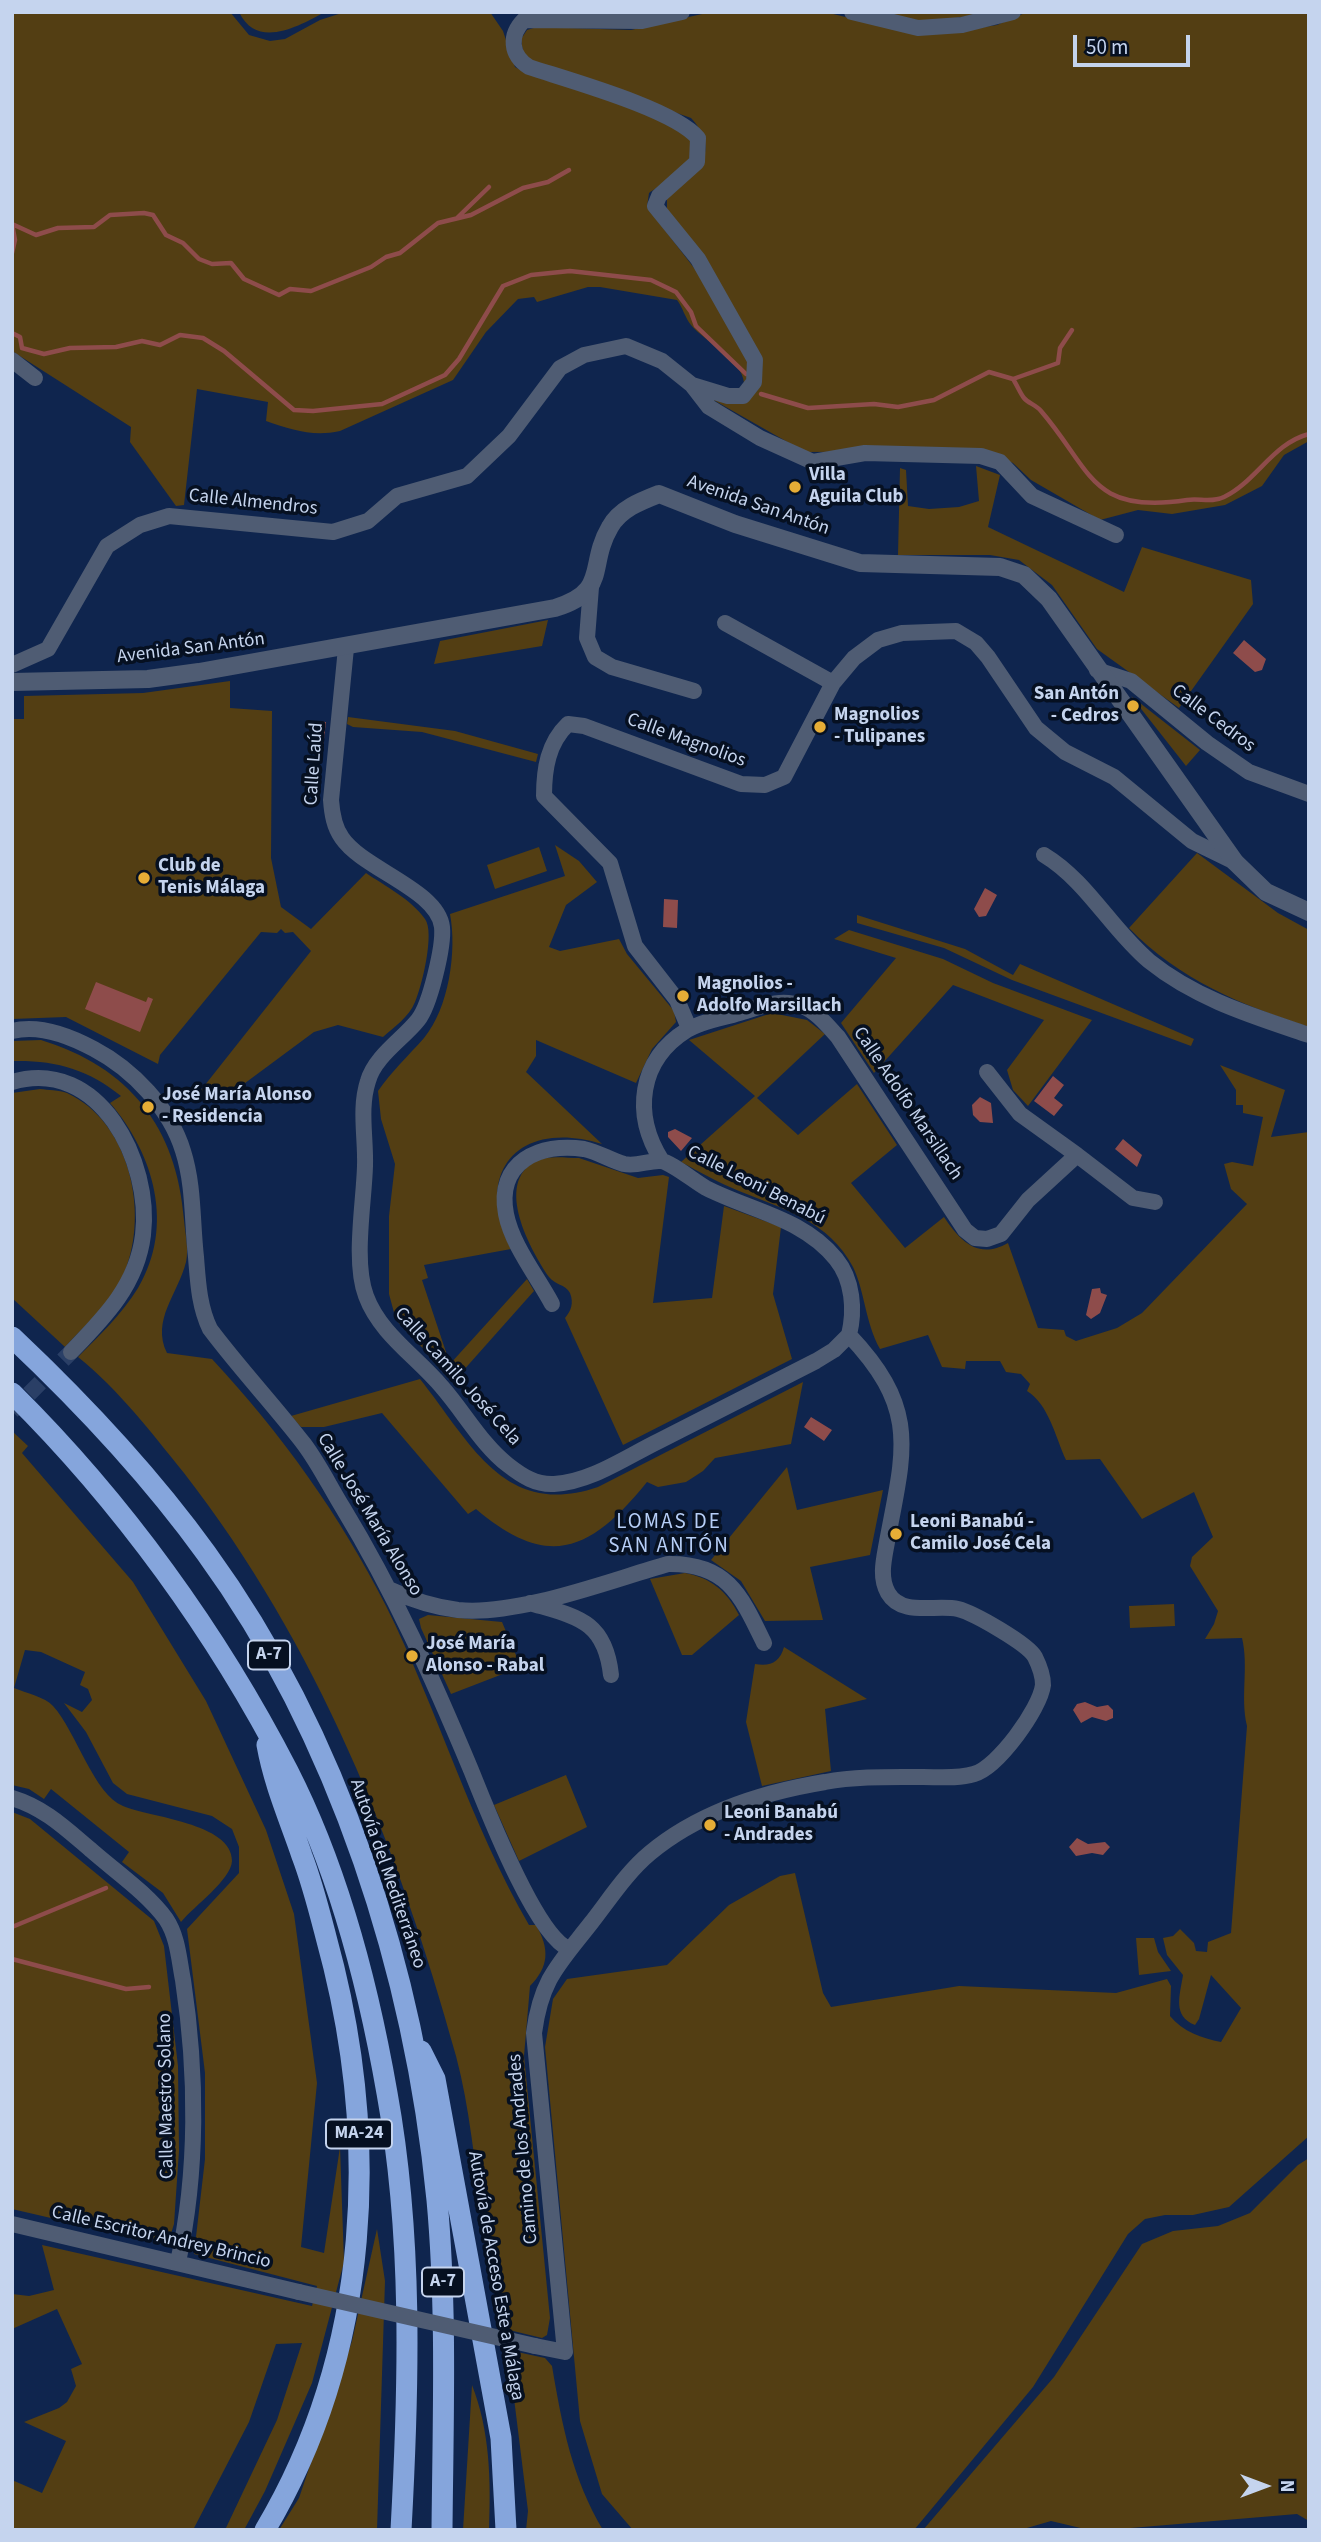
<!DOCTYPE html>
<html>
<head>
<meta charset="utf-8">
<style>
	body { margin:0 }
	#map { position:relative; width:1321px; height:2542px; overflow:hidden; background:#0f254e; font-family:"Source Sans 3",sans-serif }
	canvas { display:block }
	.frame { position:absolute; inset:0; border:14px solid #c5d4ee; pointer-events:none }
	.north { position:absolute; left:1230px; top:2451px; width:70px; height:70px; -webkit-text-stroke:5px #061021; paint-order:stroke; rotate:90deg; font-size:19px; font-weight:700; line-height:28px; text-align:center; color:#c5d4ee }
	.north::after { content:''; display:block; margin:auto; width:24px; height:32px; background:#c5d4ee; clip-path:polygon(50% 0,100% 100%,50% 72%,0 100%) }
	.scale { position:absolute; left:1073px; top:35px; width:117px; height:32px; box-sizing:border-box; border:4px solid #c5d4ee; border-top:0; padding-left:9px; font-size:21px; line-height:24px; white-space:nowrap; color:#c5d4ee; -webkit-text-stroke:5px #061021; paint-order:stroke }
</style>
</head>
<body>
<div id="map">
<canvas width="1321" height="2542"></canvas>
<div class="frame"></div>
<div class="north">N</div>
<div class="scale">50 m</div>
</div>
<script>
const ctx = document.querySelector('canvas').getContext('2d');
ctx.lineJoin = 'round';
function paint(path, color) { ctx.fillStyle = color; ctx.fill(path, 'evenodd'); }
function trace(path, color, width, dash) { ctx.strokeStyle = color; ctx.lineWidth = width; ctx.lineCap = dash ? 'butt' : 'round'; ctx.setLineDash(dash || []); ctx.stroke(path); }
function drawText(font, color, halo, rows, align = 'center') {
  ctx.font = font + ' "Source Sans 3",sans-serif'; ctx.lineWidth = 7; ctx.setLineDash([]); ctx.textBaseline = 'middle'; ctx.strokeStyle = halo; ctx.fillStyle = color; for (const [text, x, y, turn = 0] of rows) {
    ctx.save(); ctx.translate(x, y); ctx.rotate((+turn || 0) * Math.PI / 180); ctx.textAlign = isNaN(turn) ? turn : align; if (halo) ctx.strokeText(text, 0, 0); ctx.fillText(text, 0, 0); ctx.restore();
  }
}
paint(new Path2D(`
	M 12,12 L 230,12 L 249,35 L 270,41 L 285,39 L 320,20 L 345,12 L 490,12 L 503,31 L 515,67 L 528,74 L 598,93 L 686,130 C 706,160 671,178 649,193 L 647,207 L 701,277 L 745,350 L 751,371 L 744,383 C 742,359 705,342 691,325 C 685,318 683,308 677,300 L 600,287 L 588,287 L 537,302 L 534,297 L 518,299 L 486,332 L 453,380 L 340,431 C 313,437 292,430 266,421 L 268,402 L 197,389 L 184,505 L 176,506 L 130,442 L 131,427 L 12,351 Z
	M 239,12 L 325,12 C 299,26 257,50 239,12 Z
	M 711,12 L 825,12 L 915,34 L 948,33 L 997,25 L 1027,12 L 1309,12 L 1309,441 L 1284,455 L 1262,486 L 1225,505 L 1172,514 L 1138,510 L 1100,520 L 1031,480 L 1013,463 L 985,451 L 805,452 L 710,398 C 742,399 764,405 762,364 L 667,210 L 667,199 C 694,174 724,154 691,118 L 524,59 L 521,39 L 527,30 L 537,27 L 631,30 Z
	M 873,12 L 995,12 L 928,22 Z
	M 976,466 L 1000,475 L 988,527 L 1124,592 L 1142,547 L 1251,580 L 1253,604 L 1179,708 L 1097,649 L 1052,585 L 1019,560 L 990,555 L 898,555 L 900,468 L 906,470 L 908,506 L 929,509 L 959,507 L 979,501 Z
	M 548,620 L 542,646 L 434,664 L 440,641 Z
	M 230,681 L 230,708 L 272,711 L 271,858 L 281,907 L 311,929 L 366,873 C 385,886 411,899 425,919 C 435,932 422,986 415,1002 C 409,1017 394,1027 383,1037 L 338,1025 L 314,1032 L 233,1092 L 200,1099 L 201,1090 L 311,951 L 293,932 L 285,933 L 281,929 L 277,933 L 261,932 L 160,1055 L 158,1064 L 66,1017 L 12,1019 L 12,719 L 24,719 L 24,696 L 143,693 Z
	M 1131,696 L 1200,750 L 1186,766 Z
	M 348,717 L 455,731 L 538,754 L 536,762 L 422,732 L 353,727 L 347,724 Z
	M 555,845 L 579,861 L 597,882 L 566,905 L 549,947 L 560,951 L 619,939 L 627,954 L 674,1011 L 676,1022 L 652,1049 L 636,1083 L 536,1040 L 536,1056 L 526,1072 L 602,1144 C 520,1119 472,1170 511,1249 L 424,1265 L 428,1278 L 422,1280 L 450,1364 L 527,1279 L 534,1291 L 454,1381 L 396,1320 L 389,1294 L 389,1216 L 395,1164 L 381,1119 L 378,1091 C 392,1071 408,1056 424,1038 C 449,1008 457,951 450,914 L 565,876 Z
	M 539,847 L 547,871 L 495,889 L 487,865 Z
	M 1197,853 L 1278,913 L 1309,930 L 1309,1027 C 1243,1006 1178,979 1129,928 Z
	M 857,915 L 965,949 L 1013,975 L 1020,964 L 1194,1039 L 1191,1046 L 1012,980 L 944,948 L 857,923 Z
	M 849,930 L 943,959 L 993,983 L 1092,1020 L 1028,1106 L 1013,1090 L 1007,1070 L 1044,1020 L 953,985 L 874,1073 L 841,1023 L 896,958 L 834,939 Z
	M 772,1013 L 807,1020 L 825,1034 L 757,1098 L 798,1135 L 857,1084 L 897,1145 L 851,1183 L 905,1248 L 944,1217 C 960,1241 978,1260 1008,1243 L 1038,1328 L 1064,1330 L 1066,1336 L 1076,1341 L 1117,1328 L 1142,1313 L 1247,1204 L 1231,1189 L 1224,1164 L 1232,1162 L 1253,1166 L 1263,1117 L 1243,1113 L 1243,1105 L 1236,1105 L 1236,1090 L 1220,1065 L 1285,1090 L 1271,1137 L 1309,1132 L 1309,2136 L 1229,2207 L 1193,2215 L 1165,2215 L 1145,2219 L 1128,2234 L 1033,2387 L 914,2530 L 633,2530 L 602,2494 L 580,2421 L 545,2047 L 553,1999 L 567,1979 L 667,1965 L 729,1905 L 780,1876 L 795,1873 L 823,1993 L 831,2007 L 959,1986 L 1116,1993 L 1167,1979 L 1171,1986 L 1170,2016 C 1183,2032 1202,2038 1221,2042 L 1241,2008 L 1211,1975 L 1199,2019 L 1195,2025 C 1172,2016 1180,1995 1183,1975 L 1167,1955 L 1163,1938 L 1173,1936 L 1180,1929 L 1194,1943 L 1196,1951 L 1207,1952 L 1208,1942 L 1231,1933 L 1247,1726 C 1240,1697 1249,1667 1242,1638 L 1205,1639 L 1214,1624 L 1218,1611 L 1190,1566 L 1192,1557 L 1213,1537 L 1194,1492 L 1142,1519 L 1100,1459 L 1066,1460 C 1055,1436 1049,1405 1027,1391 L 1030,1384 L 1021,1374 L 1006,1372 L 1000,1361 L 966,1361 L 965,1369 L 942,1367 L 928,1335 L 880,1349 C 865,1322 865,1292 853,1267 C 829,1221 783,1209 739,1191 C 719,1183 700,1172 681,1162 L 755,1096 L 689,1040 Z
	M 41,1040 C 129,1067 177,1127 184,1220 C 185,1232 189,1250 186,1262 C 178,1294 151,1320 167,1353 L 212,1359 C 281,1433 340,1515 386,1606 C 438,1710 470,1823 529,1925 L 536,1925 C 550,1949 549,1967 530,1986 L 524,2056 L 550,2318 L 547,2335 L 542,2338 L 505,2329 C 497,2291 489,2254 483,2217 C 474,2163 470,2108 456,2056 C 399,1848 317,1644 184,1473 C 151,1432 119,1390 78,1357 C 99,1336 122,1314 138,1288 C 175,1226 154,1154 110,1103 L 121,1096 C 88,1069 55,1060 12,1061 L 12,1041 Z
	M 40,1089 C 48,1090 59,1090 67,1093 C 130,1122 149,1212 125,1271 C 113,1301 86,1324 65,1347 L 12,1298 L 12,1093 Z
	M 579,1158 L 638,1178 L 663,1175 L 669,1177 L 653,1303 L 712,1298 L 724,1206 L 781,1227 L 773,1294 L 792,1359 L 623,1445 L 565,1318 C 571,1311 574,1303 570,1293 C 565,1284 555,1285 549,1277 C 531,1251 493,1183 536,1161 C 548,1155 565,1158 579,1158 Z
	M 420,1379 C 471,1443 504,1519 598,1487 L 803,1382 L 791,1444 L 715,1458 L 703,1471 L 686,1482 L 658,1487 L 647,1482 C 591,1551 549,1571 476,1509 L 468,1514 L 382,1413 L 324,1427 L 301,1427 L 291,1416 Z
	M 12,1431 L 28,1446 L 22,1453 L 133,1582 L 206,1701 L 266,1830 L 294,1914 L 317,2083 L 301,2247 L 324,2253 L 340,2147 L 344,2262 L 312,2383 L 265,2491 L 244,2530 L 225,2530 L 277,2420 L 302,2343 L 276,2344 L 249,2422 L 193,2530 L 12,2530 L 12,2480 L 42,2493 L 66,2441 L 24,2422 L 59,2408 L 67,2402 L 76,2386 L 71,2369 L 82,2364 L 57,2309 L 12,2329 L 12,2294 L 29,2296 L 54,2290 L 42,2245 L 312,2306 L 317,2286 L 194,2254 L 205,2159 L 205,2073 L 187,1929 L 239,1873 L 239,1847 L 232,1829 L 212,1816 L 127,1794 L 113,1783 L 86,1732 L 64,1703 L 82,1712 L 92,1700 L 88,1689 L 80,1685 L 85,1672 L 41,1652 L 25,1650 L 14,1688 C 26,1693 45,1697 53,1706 C 76,1731 94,1795 123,1806 C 148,1817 233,1823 232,1861 C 231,1880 194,1906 181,1922 L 163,1893 L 122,1862 L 129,1852 L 51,1789 L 44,1799 L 29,1789 L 12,1785 Z
	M 787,1467 L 797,1510 L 883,1490 L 870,1555 L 810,1567 L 823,1620 L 765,1621 L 741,1581 L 711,1560 Z
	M 685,1573 C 711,1578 727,1591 739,1615 L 692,1655 L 682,1655 L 650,1579 Z
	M 1174,1604 L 1175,1626 L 1130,1628 L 1129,1606 Z
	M 428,1615 L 502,1622 L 521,1667 L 451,1694 L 421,1628 L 419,1619 Z
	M 784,1647 L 867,1699 L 825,1709 L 831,1771 L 762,1786 L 746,1722 L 755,1664 C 770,1667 780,1662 784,1647 Z
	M 566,1775 L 587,1827 L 519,1861 L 494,1805 Z
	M 12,1812 L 30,1819 L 154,1921 L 164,1946 L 178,2066 L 179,2151 L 174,2224 L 168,2243 L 153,2242 L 154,2232 L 141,2230 L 137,2238 L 12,2209 Z
	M 1136,1938 L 1154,1938 L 1158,1952 L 1171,1971 L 1139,1975 Z
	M 1309,2158 L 1309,2521 L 1297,2514 L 1107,2530 L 1089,2530 L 1051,2521 L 1020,2530 L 923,2530 L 1054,2377 L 1142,2244 L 1173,2231 L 1218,2226 L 1250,2213 L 1298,2165 Z
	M 377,2229 L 385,2281 L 377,2530 L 279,2530 L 299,2498 L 352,2341 Z
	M 508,2350 L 545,2358 L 552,2366 C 562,2425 572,2478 603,2530 L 526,2530 L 528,2511 Z
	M 472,2385 C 490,2431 491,2480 489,2530 L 463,2530 Z`), '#533e13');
paint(new Path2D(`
	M 1244,640 L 1266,659 L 1262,670 L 1255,672 L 1233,653 Z
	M 314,721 L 326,722 L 323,748 L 311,747 Z
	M 985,888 L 997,895 L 986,916 L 979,917 L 974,909 Z
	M 664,899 L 678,900 L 677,928 L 663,927 Z
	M 96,982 L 146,1002 L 148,997 L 153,999 L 140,1032 L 85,1009 Z
	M 1053,1076 L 1064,1085 L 1054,1098 L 1063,1105 L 1054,1116 L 1034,1101 Z
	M 980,1097 L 991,1103 L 993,1123 L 980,1122 L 973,1115 L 972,1105 Z
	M 675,1129 L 692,1138 L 681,1151 L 668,1137 L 668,1132 Z
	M 1123,1139 L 1142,1155 L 1137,1167 L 1115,1149 Z
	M 1100,1288 L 1101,1293 L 1107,1295 L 1100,1313 L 1091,1319 L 1086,1315 L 1092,1289 Z
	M 811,1417 L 832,1430 L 824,1441 L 804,1427 Z
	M 1085,1702 L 1097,1707 L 1108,1705 L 1113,1710 L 1113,1718 L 1106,1721 L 1092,1717 L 1081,1723 L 1073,1710 L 1077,1704 Z
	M 1077,1838 L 1088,1844 L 1105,1842 L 1110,1847 L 1103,1855 L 1092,1853 L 1076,1856 L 1069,1847 Z`), '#8e4c4b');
trace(new Path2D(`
	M 457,218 L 489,187
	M 12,224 L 36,235 L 58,228 L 94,227 L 110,215 L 144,213 L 153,215 L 166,235 L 183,243 L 199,259 L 212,264 L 231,263 L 244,279 L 279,295 L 290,289 L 311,291 L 371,267 L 386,257 L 400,253 L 438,223 L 471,215 L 523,188 L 548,182 L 569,170
	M 12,224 L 15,240 L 12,253
	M 12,333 L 20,337 L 22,348 L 44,354 L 70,348 L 116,347 L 142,341 L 160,345 L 180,335 L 203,338 L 224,351 L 294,410 L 313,411 L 382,404 L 445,375 L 459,359 L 503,286 L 531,275 L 570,271 L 651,280 L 676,292 L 691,312 L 696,326 L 746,374
	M 1013,379 L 1058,363 L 1060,348 L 1072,330
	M 761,394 L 808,408 L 874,404 L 898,407 L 934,400 L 989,372 L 1013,379 C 1017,385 1020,393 1024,398 C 1028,403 1036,405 1041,411 C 1092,470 1090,515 1187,500 C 1199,498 1212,503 1224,497 C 1256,482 1273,443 1309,434
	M 12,1927 L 106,1888
	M 12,1959 L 126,1989 L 149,1987`), '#8e4c4b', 4.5);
trace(new Path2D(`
	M 12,1411 L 71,1352`), '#2a3f66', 16, [16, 8]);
trace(new Path2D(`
	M 682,12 L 642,21 L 524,20 C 509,35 510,55 529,67 C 568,80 674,109 698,138 L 697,162 L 659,196 L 655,206 L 698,259 L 755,360 L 754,382 L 743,396 L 728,396 L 692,385
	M 852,12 L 918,28 L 962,25 L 1013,12
	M 12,360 L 35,378
	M 591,587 L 587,638 L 595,657 L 612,667 L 694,691
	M 725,623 L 833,683
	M 346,648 L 331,800 C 332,814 334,827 342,838 C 363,869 438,890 442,927 C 444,946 430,1005 418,1020 C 403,1039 375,1056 368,1081 C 359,1109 366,1137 365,1166 C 364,1203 353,1262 366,1296 C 380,1334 417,1357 442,1387 C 464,1412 482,1445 508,1465 C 522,1476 536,1485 554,1484 C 591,1482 626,1457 659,1441 C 711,1414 764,1388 816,1361 L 834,1350 L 849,1335
	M 12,665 L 48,649 L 107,546 L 140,525 L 169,516 L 333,532 L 368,521 L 397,496 L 467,476 L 509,436 L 560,368 L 584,355 L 626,346 L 662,361 L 692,385 L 709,407 L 760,438 L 813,462 L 865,453 L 981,456 L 1000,462 L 1032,496 L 1116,535
	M 1097,670 L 1131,681 L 1207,743 L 1249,772 L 1309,794
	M 1044,855 C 1087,881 1111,929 1149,961 C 1196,999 1253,1016 1309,1035
	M 689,1028 L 677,1000 L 635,946 L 610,863 L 544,796 C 544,769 548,743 568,724 L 584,726 L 741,784 L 765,785 L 784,777 L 833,683 L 854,658 L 878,640 L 902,633 L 956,631 L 976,643 L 988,657 L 1036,728 L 1065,752 L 1114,777 L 1192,841 L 1235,862
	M 12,1031 C 39,1024 70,1036 94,1049 C 132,1069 170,1108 183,1151 C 194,1185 192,1222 196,1257 C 198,1282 199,1306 210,1329 C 240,1369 274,1405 304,1444 C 319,1464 330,1487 343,1508 C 394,1592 433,1679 471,1770 C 486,1807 535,1935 569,1949
	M 987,1072 L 1020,1114 L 1077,1155
	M 12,1082 C 100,1056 152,1163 143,1235 C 137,1285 104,1318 71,1352
	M 662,1161 C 632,1114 639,1060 687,1030 C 702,1021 723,1018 739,1013 C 760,1007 780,998 802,1006 C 816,1011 828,1026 838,1037 L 965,1230 L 975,1238 L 987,1239 L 1001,1234 L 1028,1200 L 1077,1155 L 1133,1198 L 1155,1202
	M 391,1590 C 412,1600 434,1607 458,1610 C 518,1616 608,1581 668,1564 C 727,1563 741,1595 764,1643
	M 530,1603 C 577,1617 605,1620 611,1675
	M 12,1798 C 45,1808 66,1829 91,1850 C 116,1872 147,1893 166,1919 C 178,1937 179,1960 183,1980 C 197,2072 198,2172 178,2262
	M 12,2224 L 299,2292
	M 535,2346 L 565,2352 L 534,2033 C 541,1979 559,1964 591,1923 C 609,1900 627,1872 650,1853 C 698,1813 764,1792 825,1782 C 857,1776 890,1777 923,1777 C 939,1777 958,1779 974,1774 C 998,1767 1040,1709 1043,1685 C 1043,1676 1039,1665 1035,1657 C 1028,1644 974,1613 958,1609 C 936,1604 902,1617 888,1593 C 879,1577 884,1559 887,1542 C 904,1450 920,1410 849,1335 C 855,1310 853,1280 836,1259 C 803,1218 751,1211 706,1188 C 695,1182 671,1162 661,1161 C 649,1160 637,1167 624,1164 C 610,1160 598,1152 584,1149 C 540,1142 496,1162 506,1214 C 512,1245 537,1276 552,1304`), '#4f5c73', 16);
trace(new Path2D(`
	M 12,682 L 148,679 L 199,672 L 555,608 C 610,591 587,566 610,527 C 620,509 641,501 659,494 L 735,524 L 860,563 L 1000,567 L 1024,575 L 1049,599 L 1235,862 L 1266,892 L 1309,912`), '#4f5c73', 18);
trace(new Path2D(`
	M 12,1337 C 83,1404 149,1474 206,1553 C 340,1737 415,1975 437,2200 C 447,2309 443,2420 442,2530
	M 12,1393 C 122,1502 217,1633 288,1771 C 338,1869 368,1984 387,2093 C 413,2236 409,2385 401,2530
	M 421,2051 L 435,2079 L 501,2438 L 506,2530
	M 265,2530 C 372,2350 381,2136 326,1937 C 319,1910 312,1882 302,1856 C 289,1818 274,1784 267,1745`), '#85a5dc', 21);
trace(new Path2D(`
	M 299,2292 L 535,2346`), '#4f5c73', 16);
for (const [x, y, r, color] of [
	[795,487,7,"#e6ad36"],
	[1133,706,7,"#e6ad36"],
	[820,727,7,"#e6ad36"],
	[144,878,7,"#e6ad36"],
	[683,996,7,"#e6ad36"],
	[148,1107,7,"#e6ad36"],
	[896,1534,7,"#e6ad36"],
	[412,1656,7,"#e6ad36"],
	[710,1825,7,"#e6ad36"]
]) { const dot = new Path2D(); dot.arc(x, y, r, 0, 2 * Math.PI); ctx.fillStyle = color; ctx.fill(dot); trace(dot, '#061021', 2.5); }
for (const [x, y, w] of [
	[269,1655,42],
	[359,2134,66],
	[443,2282,42]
]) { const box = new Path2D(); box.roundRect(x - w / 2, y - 14.5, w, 29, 5); ctx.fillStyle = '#061021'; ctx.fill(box); trace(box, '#c5d4ee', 2); }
drawText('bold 18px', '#c5d4ee', null, [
	["A-7",269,1655],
	["MA-24",359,2134],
	["A-7",443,2282]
]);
drawText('bold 19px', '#c5d4ee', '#061021', [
	["Villa",809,476],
	["Aguila Club",809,498],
	["San Antón",1119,695,"right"],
	["- Cedros",1119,717,"right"],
	["Magnolios",834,716],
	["- Tulipanes",834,738],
	["Club de",158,867],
	["Tenis Málaga",158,889],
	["Magnolios -",697,985],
	["Adolfo Marsillach",697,1007],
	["José María Alonso",162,1096],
	["- Residencia",162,1118],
	["Leoni Banabú -",910,1523],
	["Camilo José Cela",910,1545],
	["José María",426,1645],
	["Alonso - Rabal",426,1667],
	["Leoni Banabú",724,1814],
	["- Andrades",724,1836]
], 'left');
drawText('19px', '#c5d4ee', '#061021', [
	["Calle Almendros",253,503,6],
	["Avenida San Antón",758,506,19],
	["Avenida San Antón",191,649,-7],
	["Calle Cedros",1213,719,37],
	["Calle Magnolios",686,741,20],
	["Calle Laúd",315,764,-86],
	["Calle Adolfo Marsillach",907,1104,56],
	["Calle Leoni Benabú",756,1186,27],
	["Calle Camilo José Cela",457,1377,48],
	["Calle José María Alonso",369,1515,59],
	["Autovía del Mediterráneo",387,1874,71],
	["Calle Maestro Solano",167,2096,-91],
	["Camino de los Andrades",524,2149,-95],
	["Calle Escritor Andrey Brincio",161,2238,13],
	["Autovía de Acceso Este a Málaga",495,2276,80]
]);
ctx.letterSpacing = '2px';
drawText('21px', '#b6cef7', '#061021', [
	["LOMAS DE",669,1523],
	["SAN ANTÓN",669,1547]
]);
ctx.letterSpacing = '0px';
</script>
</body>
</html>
